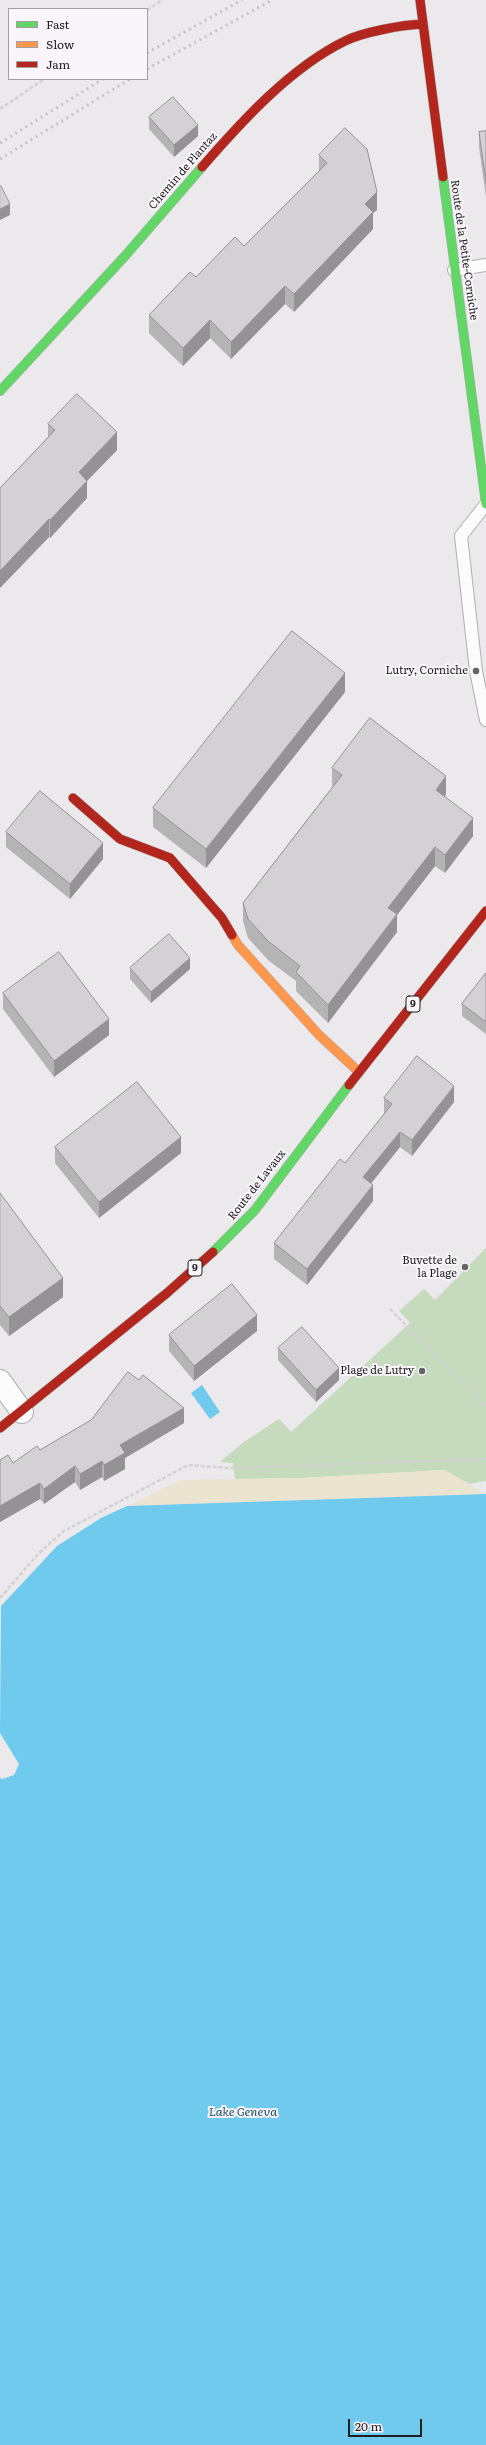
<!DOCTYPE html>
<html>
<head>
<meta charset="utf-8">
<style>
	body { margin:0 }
	#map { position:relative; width:486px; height:2445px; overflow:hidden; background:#ebe9ec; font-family:Literata,serif }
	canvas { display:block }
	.legend { position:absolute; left:8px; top:8px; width:140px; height:72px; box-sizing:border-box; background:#f9f5fa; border:1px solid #a29fa2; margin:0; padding:5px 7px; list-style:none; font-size:12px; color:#1f1d1f }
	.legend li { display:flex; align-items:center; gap:8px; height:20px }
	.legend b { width:20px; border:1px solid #a29fa2 }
	.scale { position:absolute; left:348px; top:2419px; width:74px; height:18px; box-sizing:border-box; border:2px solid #1f1d1f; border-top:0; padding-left:5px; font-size:12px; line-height:14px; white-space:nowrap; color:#1f1d1f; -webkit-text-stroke:3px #f9f5fa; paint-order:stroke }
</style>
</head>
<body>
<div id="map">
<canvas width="486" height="2445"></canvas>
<ul class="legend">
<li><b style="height:5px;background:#63d668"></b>Fast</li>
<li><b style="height:5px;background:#ff974d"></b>Slow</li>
<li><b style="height:5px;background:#b3261e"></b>Jam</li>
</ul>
<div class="scale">20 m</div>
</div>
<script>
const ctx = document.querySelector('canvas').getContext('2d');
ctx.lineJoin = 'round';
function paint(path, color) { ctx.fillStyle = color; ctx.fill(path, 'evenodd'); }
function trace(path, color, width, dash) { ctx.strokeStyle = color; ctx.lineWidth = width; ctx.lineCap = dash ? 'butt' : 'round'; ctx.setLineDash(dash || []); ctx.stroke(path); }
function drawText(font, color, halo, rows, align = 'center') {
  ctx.font = font + ' Literata,serif'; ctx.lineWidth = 4; ctx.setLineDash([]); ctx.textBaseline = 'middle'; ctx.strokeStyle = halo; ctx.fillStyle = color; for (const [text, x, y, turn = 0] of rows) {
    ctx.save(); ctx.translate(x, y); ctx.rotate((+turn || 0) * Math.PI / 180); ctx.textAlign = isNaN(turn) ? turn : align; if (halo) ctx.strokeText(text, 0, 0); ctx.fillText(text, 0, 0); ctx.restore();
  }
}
paint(new Path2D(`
	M 486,1248 L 486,1481 L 469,1484 L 444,1470 L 302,1478 L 235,1479 L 233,1463 L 220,1462 L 241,1444 L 279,1419 L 291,1432 L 410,1323 L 399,1311 L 424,1289 L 435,1300 Z`), '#c6dabd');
paint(new Path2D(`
	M 445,1470 L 486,1494 L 127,1506 L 180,1480 L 302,1478 Z`), '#eae4d1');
paint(new Path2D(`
	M 202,1385 L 220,1412 L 210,1419 L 191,1393 Z
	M 486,1494 L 486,2445 L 0,2445 L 0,1778 L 2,1779 L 14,1775 L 19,1764 L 0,1733 L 1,1606 L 57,1546 L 101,1518 L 127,1506 Z`), '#70caed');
const lane = new Path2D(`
	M 454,270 L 486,265
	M 486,504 L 461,536 L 476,671 L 486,720`);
const street = new Path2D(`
	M 0,1381 L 22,1412`);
const fast = new Path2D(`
	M 443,177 L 486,504
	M 0,391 L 125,256 L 202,167
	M 213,1252 L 255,1210 L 349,1085`);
const slow = new Path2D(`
	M 232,935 L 238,945 L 319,1035 L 359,1072`);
const jam = new Path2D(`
	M 420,0 L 443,177
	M 202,167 C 242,121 290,68 345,41 C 363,32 402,25 422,24
	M 73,798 L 120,839 L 170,858 L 222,918 L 232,935
	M 349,1085 L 486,911
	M 0,1428 L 167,1293 L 213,1252`);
trace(lane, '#afaeb0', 14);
trace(street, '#afaeb0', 24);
trace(fast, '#afaeb0', 10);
trace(slow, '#afaeb0', 10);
trace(jam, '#afaeb0', 10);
trace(new Path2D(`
	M 147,10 L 162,0
	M 0,109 L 44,79
	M 390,1309 L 486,1406
	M 0,1598 L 39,1553 L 64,1531 L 188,1465 L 228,1468 L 486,1459`), '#d2d2d2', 2.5, [4, 2]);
trace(lane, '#fcfcfc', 12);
trace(street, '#fcfcfc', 22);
trace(fast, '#63d668', 9);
trace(slow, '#ff974d', 9);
trace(jam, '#b3261e', 9);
trace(new Path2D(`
	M 147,53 L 242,0
	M 147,69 L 272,0
	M 0,143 L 103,79
	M 0,159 L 130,79`), '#c5c4c5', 3, [2, 4]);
paint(new Path2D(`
	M 149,117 L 198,136 L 174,157 L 149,129 Z
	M 486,131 L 486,197 L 479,147 L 479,132 Z
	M 319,155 L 377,210 L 373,213 L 373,229 L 294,312 L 285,304 L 231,359 L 210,338 L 183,366 L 149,333 L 149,315 L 196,277 L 244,246 L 319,171 Z
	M 48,424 L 117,450 L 87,481 L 87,498 L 50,538 L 49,537 L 0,588 L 0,488 L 48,437 Z
	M 345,692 L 206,868 L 153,827 L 153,808 Z
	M 332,768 L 446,794 L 445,796 L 473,836 L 445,873 L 435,866 L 397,915 L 397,932 L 328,1023 L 296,991 L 296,981 L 268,960 L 248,938 L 243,921 L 243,903 L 333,786 L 332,786 Z
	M 6,832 L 103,859 L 70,899 L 6,847 Z
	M 130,968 L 190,969 L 151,1003 L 130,979 Z
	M 486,973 L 486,1034 L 462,1016 L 462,1004 Z
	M 3,993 L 109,1035 L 54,1077 L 3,1009 Z
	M 384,1098 L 454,1102 L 412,1156 L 400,1147 L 371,1184 L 373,1201 L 307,1285 L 274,1259 L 274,1243 L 345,1163 L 384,1114 Z
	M 55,1147 L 181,1153 L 99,1218 L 55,1163 Z
	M 0,1193 L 63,1297 L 9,1336 L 0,1325 Z
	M 257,1331 L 194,1381 L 169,1351 L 169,1335 Z
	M 278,1348 L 339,1380 L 316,1402 L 278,1360 Z
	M 184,1423 L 125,1458 L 125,1469 L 104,1481 L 102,1477 L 80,1490 L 75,1482 L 44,1504 L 40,1499 L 0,1522 L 0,1460 L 13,1463 L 40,1450 Z`), '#b5b4b5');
paint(new Path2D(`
	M 198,125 L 198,136 L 174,157 L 174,145 Z
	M 377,192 L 377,210 L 373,213 L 373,229 L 294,312 L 294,294 L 365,204 Z
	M 10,204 L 10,215 L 0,220 L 0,209 Z
	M 285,286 L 285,304 L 231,359 L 231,342 Z
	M 210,320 L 210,338 L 183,366 L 183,348 Z
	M 117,432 L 117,450 L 87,481 L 87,498 L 50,538 L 50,520 L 79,472 Z
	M 49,519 L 49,537 L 0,588 L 0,571 Z
	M 345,673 L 345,692 L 206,868 L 206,849 Z
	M 446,776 L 446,794 L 436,808 L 436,790 Z
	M 473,818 L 473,836 L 445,873 L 445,855 Z
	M 103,843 L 103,859 L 70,899 L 70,884 Z
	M 435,847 L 435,866 L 397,915 L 397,932 L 328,1023 L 328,1005 L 388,908 Z
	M 190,958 L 190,969 L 151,1003 L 151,992 Z
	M 109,1019 L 109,1035 L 54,1077 L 54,1061 Z
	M 454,1086 L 454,1102 L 412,1156 L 412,1140 Z
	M 400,1132 L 400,1147 L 363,1193 L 363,1177 Z
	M 181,1137 L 181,1153 L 99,1218 L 99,1202 Z
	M 373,1185 L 373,1201 L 307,1285 L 307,1269 Z
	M 63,1278 L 63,1297 L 9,1336 L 9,1317 Z
	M 257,1315 L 257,1331 L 194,1381 L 194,1366 Z
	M 339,1368 L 339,1380 L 316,1402 L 316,1390 Z
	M 184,1408 L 184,1423 L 125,1458 L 125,1469 L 104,1481 L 104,1465 L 120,1445 Z
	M 102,1461 L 102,1477 L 80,1490 L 80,1474 Z
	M 75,1466 L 75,1482 L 44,1504 L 44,1489 Z
	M 40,1483 L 40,1499 L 0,1522 L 0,1506 Z`), '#949294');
const building = new Path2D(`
	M 173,97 L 198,125 L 174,145 L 149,117 Z
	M 345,128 L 367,149 L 377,192 L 365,204 L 373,212 L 294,294 L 285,286 L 231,342 L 210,320 L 183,348 L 149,315 L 190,272 L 196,277 L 235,237 L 244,246 L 327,163 L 319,155 Z
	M 486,131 L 486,182 L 479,132 Z
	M 0,186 L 1,186 L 10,204 L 0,209 Z
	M 77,394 L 117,432 L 79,472 L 87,481 L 50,520 L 49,519 L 0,571 L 0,488 L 55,430 L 48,424 Z
	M 292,631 L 345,673 L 206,849 L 153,808 Z
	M 370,718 L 446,776 L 436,790 L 473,818 L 445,855 L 435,847 L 388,908 L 397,914 L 328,1005 L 296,972 L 300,966 L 268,941 L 248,919 L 243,903 L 342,775 L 332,768 Z
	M 40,791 L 103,843 L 70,884 L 6,832 Z
	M 169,934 L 190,958 L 151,992 L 130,968 Z
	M 59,952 L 109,1019 L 54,1061 L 3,993 Z
	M 486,973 L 486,1022 L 462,1004 Z
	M 417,1056 L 454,1086 L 412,1140 L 400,1132 L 363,1177 L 373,1185 L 307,1269 L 274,1243 L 340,1159 L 345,1163 L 392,1104 L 384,1098 Z
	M 137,1082 L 181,1137 L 99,1202 L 55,1147 Z
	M 0,1193 L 63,1278 L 9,1317 L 0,1306 Z
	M 232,1284 L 257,1315 L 194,1366 L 169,1335 Z
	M 302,1327 L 339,1368 L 316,1390 L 278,1348 Z
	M 128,1372 L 139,1380 L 143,1375 L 184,1408 L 120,1445 L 125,1453 L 104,1465 L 102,1461 L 80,1474 L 75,1466 L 44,1489 L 40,1483 L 0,1506 L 0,1460 L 8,1455 L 13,1463 L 37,1446 L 40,1450 L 91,1420 Z`);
paint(building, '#d3d1d3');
trace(building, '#949294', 1);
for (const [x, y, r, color] of [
	[476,671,4,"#666467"],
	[465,1267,4,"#666467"],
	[422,1371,4,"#666467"]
]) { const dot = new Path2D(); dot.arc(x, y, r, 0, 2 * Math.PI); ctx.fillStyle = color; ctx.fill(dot); trace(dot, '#f9f5fa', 1.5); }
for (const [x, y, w] of [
	[413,1004,14],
	[195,1268,14]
]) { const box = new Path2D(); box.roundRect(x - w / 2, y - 8, w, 16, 3); ctx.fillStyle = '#f9f5fa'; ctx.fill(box); trace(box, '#1f1d1f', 1); }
drawText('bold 10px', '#1f1d1f', null, [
	["9",413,1004],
	["9",195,1268]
]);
drawText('11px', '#1f1d1f', '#f9f5fa', [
	["Chemin de Plantaz",183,171,-49],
	["Route de la Petite-Corniche",464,250,82],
	["Route de Lavaux",257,1185,-52]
]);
drawText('11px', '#1f1d1f', '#f9f5fa', [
	["Lutry, Corniche",468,671],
	["Buvette de",457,1261],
	["la Plage",457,1274],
	["Plage de Lutry",414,1371]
], 'right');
drawText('italic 12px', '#1b4e63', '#f9f5fa', [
	["Lake Geneva",243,2112]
]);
</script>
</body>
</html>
